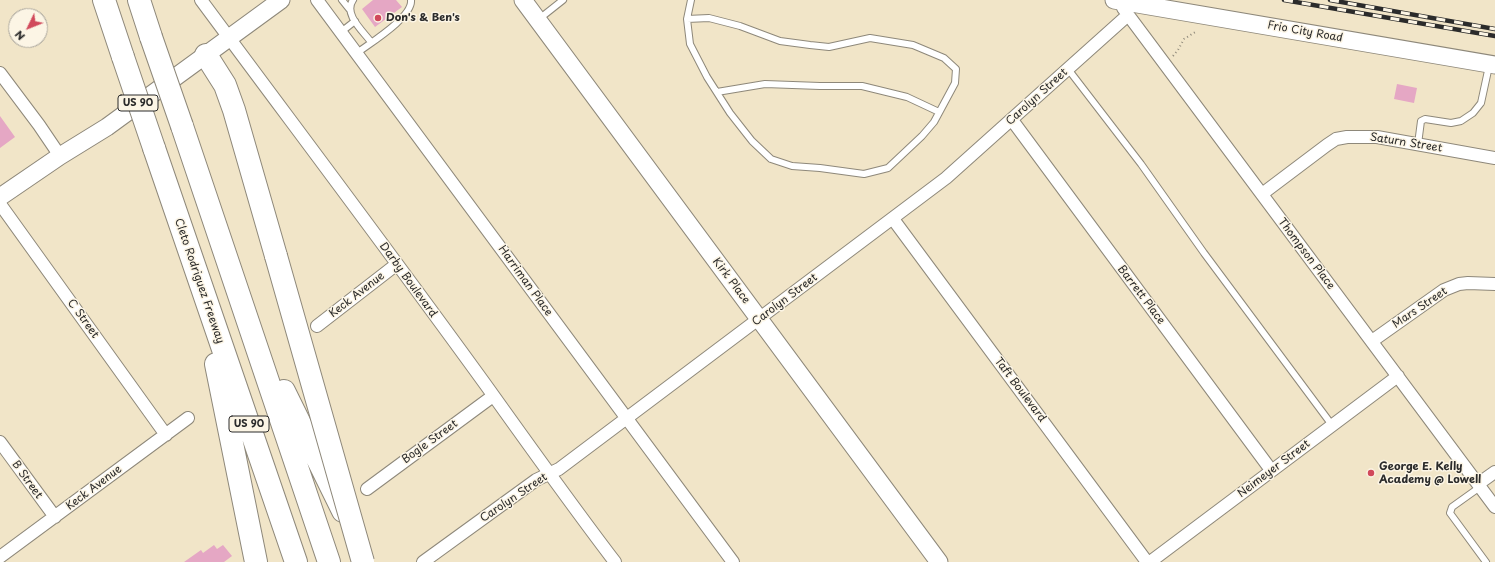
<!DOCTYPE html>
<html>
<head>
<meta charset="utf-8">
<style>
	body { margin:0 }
	#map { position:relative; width:1495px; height:562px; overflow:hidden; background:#f1e5c8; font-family:"Playpen Sans",sans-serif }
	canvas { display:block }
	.north { position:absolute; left:8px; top:8px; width:40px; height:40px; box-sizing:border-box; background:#fcf5e5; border:1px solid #a8a49b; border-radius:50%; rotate:227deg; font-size:11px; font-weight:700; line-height:16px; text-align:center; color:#2b2b2b }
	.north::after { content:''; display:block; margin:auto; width:14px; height:18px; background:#d1495b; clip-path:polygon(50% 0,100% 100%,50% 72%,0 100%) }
</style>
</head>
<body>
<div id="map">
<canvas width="1495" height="562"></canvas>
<div class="north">N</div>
</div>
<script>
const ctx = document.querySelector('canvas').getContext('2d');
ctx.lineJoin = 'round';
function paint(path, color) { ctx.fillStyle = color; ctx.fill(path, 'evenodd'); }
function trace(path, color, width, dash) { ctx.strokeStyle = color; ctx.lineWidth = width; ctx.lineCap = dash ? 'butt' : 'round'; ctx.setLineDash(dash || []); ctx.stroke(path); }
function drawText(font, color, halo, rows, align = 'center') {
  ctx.font = font + ' "Playpen Sans",sans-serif'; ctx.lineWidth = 3; ctx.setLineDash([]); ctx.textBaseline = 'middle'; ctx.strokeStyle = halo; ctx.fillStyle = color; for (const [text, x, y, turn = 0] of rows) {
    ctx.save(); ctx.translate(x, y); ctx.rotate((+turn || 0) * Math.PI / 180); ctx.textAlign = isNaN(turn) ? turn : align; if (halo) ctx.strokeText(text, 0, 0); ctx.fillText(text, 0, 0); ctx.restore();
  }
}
paint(new Path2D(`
	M 373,0 L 396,0 L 402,7 L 375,27 L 362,9 Z
	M 1397,84 L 1417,88 L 1414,103 L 1394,99 Z
	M 0,116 L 15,137 L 0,148 Z
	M 214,545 L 217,549 L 223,545 L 232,556 L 224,562 L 184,562 L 201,550 L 203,553 Z`), '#e5a7c4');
const lane = new Path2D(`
	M 342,0 L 350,10
	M 353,0 C 343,14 363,31 371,42
	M 539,19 L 563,0
	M 687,19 L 709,18 L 740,26 L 780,41 L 810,45 L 829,47 L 870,38 L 913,45 L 944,58 L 956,69 L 955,83 L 934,122 L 922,136 L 888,168 L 864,174 L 820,168 L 792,166 L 771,159 L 752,141 L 730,113 L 707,77 L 690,44 L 687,19 L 691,0
	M 341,32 L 355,21
	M 357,53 C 370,43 413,17 411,0
	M 1068,69 L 1141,164 L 1204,253 L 1332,425
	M 717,92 L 765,84 L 820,86 L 862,86 L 907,97 L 939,112
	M 1418,144 L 1421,121 L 1425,119 L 1451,123 L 1461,121 L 1473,113 L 1481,103 L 1489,66
	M 1480,487 L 1452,507 L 1450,513 L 1486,562`);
const street = new Path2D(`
	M 201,0 C 298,131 397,262 493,395 C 533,451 573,507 615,562
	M 317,0 L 733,562
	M 1123,8 L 1495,507
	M 0,73 L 39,125 L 60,156
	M 1012,120 L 1271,470
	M 1262,194 L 1327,145 L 1336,139 L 1347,137 L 1377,137 L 1495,158
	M 0,204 L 166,435
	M 893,219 L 1147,562
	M 317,326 L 397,264
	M 1372,341 L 1444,290 L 1459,284 L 1468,283 L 1495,284
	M 0,442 L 55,517
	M 1478,484 L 1495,472
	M 367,489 L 493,396
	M 0,557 L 188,418
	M 423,562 L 536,480 L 559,469 L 946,178 L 1128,15
	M 1150,562 L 1398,376`);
const secondary = new Path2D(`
	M 523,0 L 939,562
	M 1114,0 L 1495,65
	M 0,197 L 60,156 L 107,127 L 281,0`);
const highway = new Path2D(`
	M 104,0 L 123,57
	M 139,0 L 151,37
	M 206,55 L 225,85 L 234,110 L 276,256
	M 182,126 L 329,562
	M 154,148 L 296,562
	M 216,364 L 256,562
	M 284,391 L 343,511`);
trace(lane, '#8e887a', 8);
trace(street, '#8e887a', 14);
trace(secondary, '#8e887a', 19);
trace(highway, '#8e887a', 24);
trace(new Path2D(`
	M 1173,56 L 1178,50 L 1184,39 L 1197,31`), '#8e887a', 2, [1, 3]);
trace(lane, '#fff', 6);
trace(street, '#fff', 12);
trace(secondary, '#fff', 17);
trace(highway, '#fff', 22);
const rail = new Path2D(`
	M 1284,0 L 1495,36
	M 1330,0 L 1495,29`);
trace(rail, '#2b2b2b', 4.5);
trace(rail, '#fcf5e5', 3, [9]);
const highwayBridge = new Path2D(`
	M 151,37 L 182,126
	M 123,57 L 154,148
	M 276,256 L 363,562`);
trace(highwayBridge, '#8e887a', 24, []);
trace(highwayBridge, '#fff', 22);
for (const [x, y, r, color] of [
	[378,18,4,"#d1495b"],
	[1371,473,4,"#d1495b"]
]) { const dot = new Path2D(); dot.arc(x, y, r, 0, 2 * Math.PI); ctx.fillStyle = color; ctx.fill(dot); trace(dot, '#fcf5e5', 1.5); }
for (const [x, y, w] of [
	[138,103,40],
	[249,424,40]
]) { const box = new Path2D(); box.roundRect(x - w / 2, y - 8, w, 16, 3); ctx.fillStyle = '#fcf5e5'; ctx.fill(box); trace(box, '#2b2b2b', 1); }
drawText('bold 10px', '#2b2b2b', null, [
	["US 90",138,103],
	["US 90",249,424]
]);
drawText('bold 11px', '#2b2b2b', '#fcf5e5', [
	["Don's & Ben's",386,18],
	["George E. Kelly",1379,467],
	["Academy @ Lowell",1379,480]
], 'left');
drawText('11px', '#2b2b2b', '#fcf5e5', [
	["Frio City Road",1305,32,10],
	["Carolyn Street",1037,97,-42],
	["Saturn Street",1406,143,9],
	["Thompson Place",1306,254,53],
	["Darby Boulevard",408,280,54],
	["Cleto Rodriguez Freeway",199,281,71],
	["Harriman Place",525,281,54],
	["Kirk Place",731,281,53],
	["Keck Avenue",357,295,-38],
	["Barrett Place",1141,295,53],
	["Carolyn Street",785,300,-37],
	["Mars Street",1420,308,-34],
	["C Street",83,319,54],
	["Taft Boulevard",1020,390,53],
	["Bogle Street",430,442,-36],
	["Neimeyer Street",1274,469,-37],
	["B Street",27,480,54],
	["Keck Avenue",94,488,-37],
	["Carolyn Street",514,498,-34]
]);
</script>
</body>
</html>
